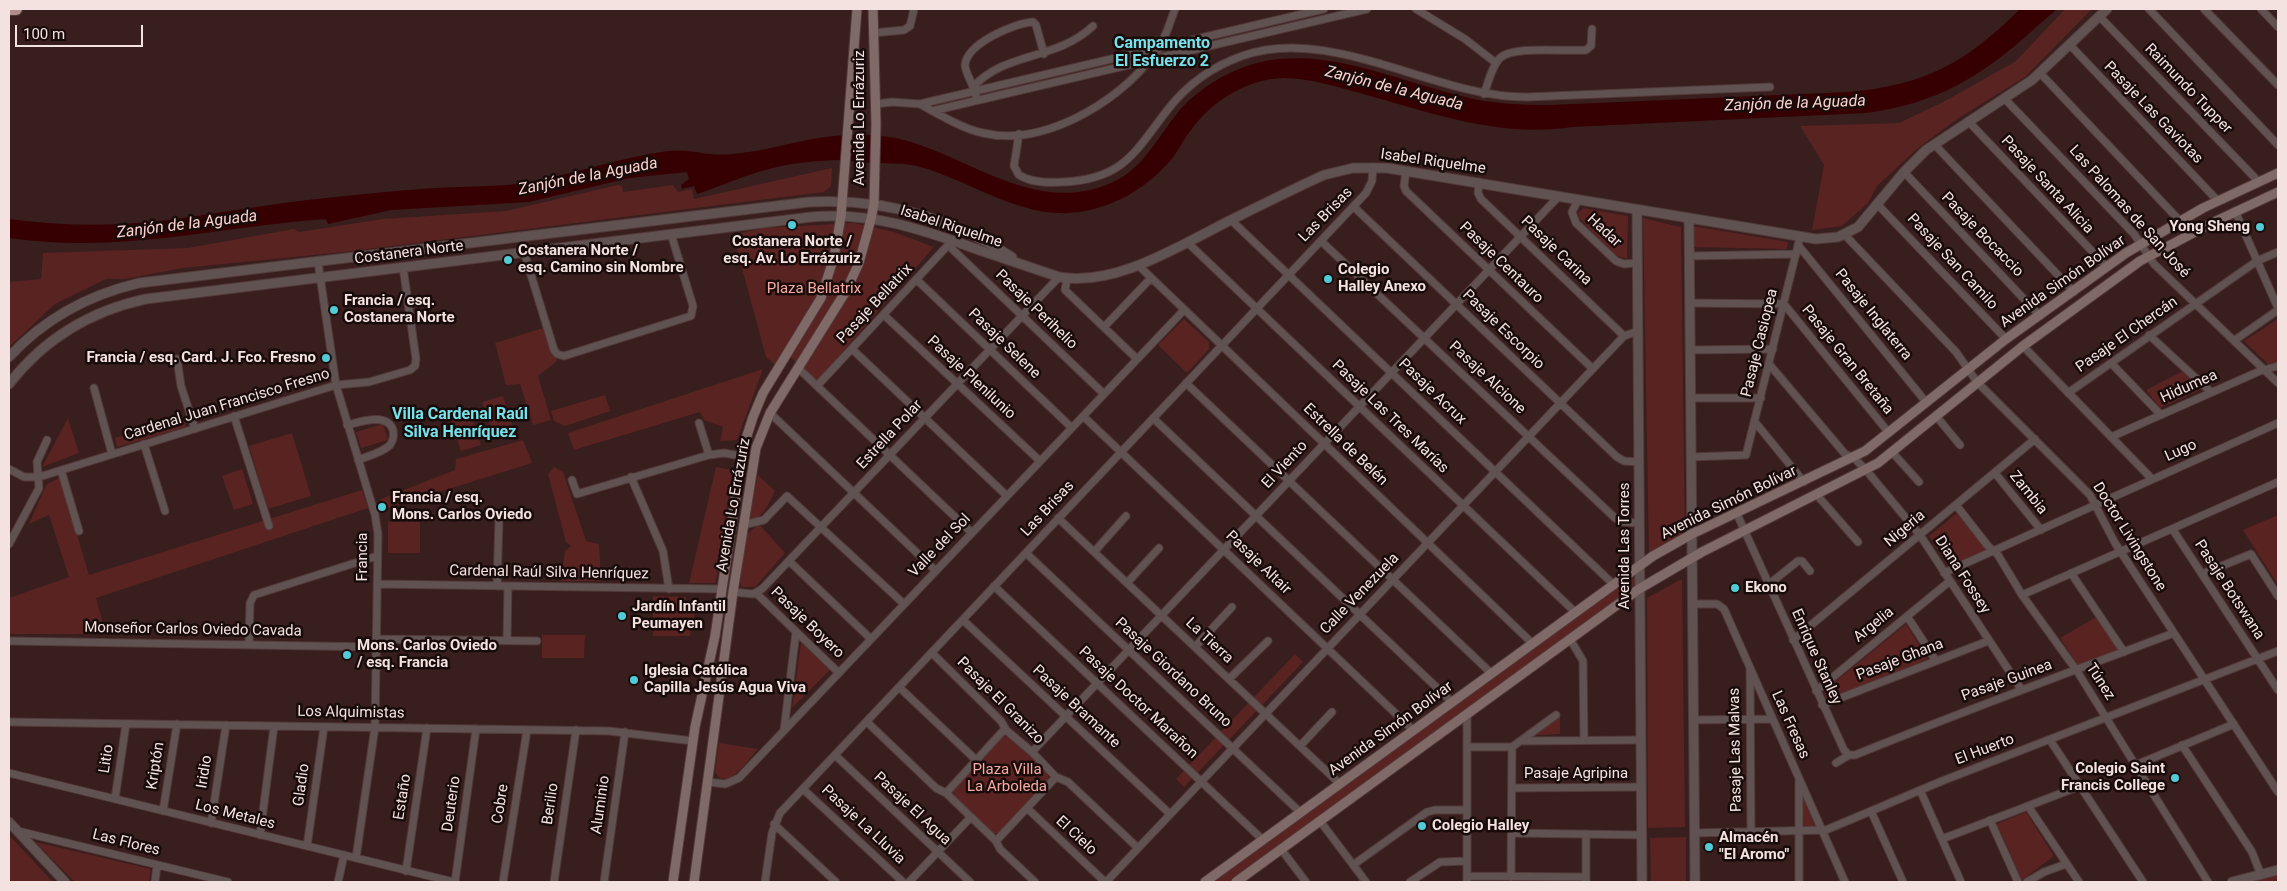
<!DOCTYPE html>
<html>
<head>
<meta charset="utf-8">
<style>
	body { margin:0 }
	#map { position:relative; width:2287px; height:891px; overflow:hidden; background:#381e1d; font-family:Roboto,sans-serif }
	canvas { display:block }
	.frame { position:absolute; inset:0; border:10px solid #f4e2e0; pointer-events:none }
	.scale { position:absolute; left:15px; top:25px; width:128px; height:22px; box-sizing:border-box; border:2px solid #f4e2e0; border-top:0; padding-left:6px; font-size:15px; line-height:18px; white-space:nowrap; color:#f4e2e0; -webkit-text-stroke:4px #180c0b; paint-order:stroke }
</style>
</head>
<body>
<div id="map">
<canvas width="2287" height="891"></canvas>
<div class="frame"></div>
<div class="scale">100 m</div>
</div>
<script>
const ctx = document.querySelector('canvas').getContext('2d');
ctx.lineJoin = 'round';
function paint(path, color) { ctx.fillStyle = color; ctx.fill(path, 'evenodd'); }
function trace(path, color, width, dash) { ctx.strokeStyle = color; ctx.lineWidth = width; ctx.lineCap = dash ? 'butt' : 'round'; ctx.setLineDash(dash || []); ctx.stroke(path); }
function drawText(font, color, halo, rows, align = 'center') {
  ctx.font = font + ' Roboto,sans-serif'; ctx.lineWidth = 5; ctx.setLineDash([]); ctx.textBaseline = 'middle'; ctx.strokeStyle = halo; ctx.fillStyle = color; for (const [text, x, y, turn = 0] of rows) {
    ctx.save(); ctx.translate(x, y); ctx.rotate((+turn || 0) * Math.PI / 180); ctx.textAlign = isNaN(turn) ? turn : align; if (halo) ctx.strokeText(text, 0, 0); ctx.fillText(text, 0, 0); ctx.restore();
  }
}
paint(new Path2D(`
	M 2065,9 L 2092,9 L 2025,77 L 1957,119 L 1918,148 L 1877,186 L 1868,203 L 1842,226 L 1812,230 L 1824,165 L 1800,126 L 1899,123 L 1947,100 L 2016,61 Z
	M 832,168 L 831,186 L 824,192 L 344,252 L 183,268 L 125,279 L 106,279 L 55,304 L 9,347 L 9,282 L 41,279 L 43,253 L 188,248 L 294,229 L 299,232 L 383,219 L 506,211 L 618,185 L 622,186 L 623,192 L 673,185 L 678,192 L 692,189 L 694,199 Z
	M 1583,208 L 1628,216 L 1627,259 L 1614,255 L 1579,218 L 1578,213 Z
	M 1643,218 L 1681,227 L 1685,535 L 1649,555 Z
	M 854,223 L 894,232 L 934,247 L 817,381 L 785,352 L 776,366 L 766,357 L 733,235 L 763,228 Z
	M 1693,226 L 1788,242 L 1787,249 L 1693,247 Z
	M 1184,319 L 1209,342 L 1209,349 L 1187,373 L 1158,345 Z
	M 2278,319 L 2278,363 L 2270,366 L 2244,341 Z
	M 543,328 L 557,361 L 538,376 L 551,420 L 533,425 L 520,384 L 506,385 L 495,343 Z
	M 763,369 L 737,440 L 720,441 L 723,427 L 704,420 L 700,412 L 574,450 L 568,433 Z
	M 2183,371 L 2202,389 L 2160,408 L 2146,390 Z
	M 605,395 L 610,411 L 565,426 L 554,421 L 551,411 Z
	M 503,396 L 515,434 L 495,440 L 482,402 Z
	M 469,407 L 481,445 L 461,451 L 448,413 Z
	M 68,418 L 79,453 L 42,467 Z
	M 183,418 L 186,427 L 117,447 L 115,438 Z
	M 383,424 L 388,440 L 361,448 L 356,432 Z
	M 292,433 L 311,496 L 268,509 L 249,446 Z
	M 523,440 L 532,463 L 385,509 L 381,499 L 455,470 L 456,459 Z
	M 554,467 L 563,472 L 586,541 L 599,544 L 601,581 L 561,581 L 565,551 L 571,546 L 566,542 L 548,474 Z
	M 716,467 L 732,470 L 716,581 L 714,583 L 689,583 Z
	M 242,469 L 253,504 L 234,510 L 222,476 Z
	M 758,475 L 775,491 C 768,504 764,519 748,520 Z
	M 60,477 L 89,575 L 362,490 L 368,508 L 96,598 L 106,634 L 9,634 L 9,598 L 69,577 L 49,515 L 29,524 L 46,485 Z
	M 1957,513 L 1988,550 L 1949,567 L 1929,536 Z
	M 2278,515 L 2278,585 L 2243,530 Z
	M 388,522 L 420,522 L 420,553 L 388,553 Z
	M 759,524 L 785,553 L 755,587 L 742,587 L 740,582 L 746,535 Z
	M 1634,576 L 1635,588 L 1231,882 L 1214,882 Z
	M 1682,579 L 1685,827 L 1648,828 L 1647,598 Z
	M 653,596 L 686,597 L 686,603 L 697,603 L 690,636 L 653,636 Z
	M 2098,616 L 2121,649 L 2078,665 L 2060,638 Z
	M 1906,624 L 1928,659 L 1827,700 L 1824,691 Z
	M 542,635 L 585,635 L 584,658 L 542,658 Z
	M 801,643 L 830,670 L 792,708 Z
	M 1295,654 L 1303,662 L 1184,787 L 1176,779 Z
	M 1560,711 L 1560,734 L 1524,736 Z
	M 1002,736 L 1010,737 L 1048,773 L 1049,781 L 999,833 L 993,833 L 954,797 L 953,790 Z
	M 719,743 L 758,749 C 748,760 736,780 720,779 L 715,772 Z
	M 1802,796 L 1816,828 L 1804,827 Z
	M 2026,812 L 2054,856 L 2022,880 L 1997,824 Z
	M 9,835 L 53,882 L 9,882 Z
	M 1686,837 L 1686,882 L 1651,882 L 1650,838 Z
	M 35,842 L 151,869 L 149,882 L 75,882 Z
	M 2278,875 L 2278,882 L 2250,882 Z`), '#592322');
paint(new Path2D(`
	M 2020,9 L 2057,9 C 2050,16 2041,22 2034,29 C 1981,77 1938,103 1866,113 L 1572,127 C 1503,138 1434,114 1367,95 C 1340,88 1312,78 1283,78 C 1247,79 1212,101 1191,130 C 1183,140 1178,152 1170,161 C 1147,187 1119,204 1085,211 C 1024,223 974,181 917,166 C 903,163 882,163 873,163 C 860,163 848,160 835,160 C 814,161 789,163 769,169 C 745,175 721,186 697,194 L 694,186 L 682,189 L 681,185 L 689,179 L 687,172 L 629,178 L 529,202 L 391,210 L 328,224 L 326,219 C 217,227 119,254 9,238 L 9,219 C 47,224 84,226 122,224 C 181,221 240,208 299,201 C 345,196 390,191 436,188 C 463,186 490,187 517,184 C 568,176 617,158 668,151 C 689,148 710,157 732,154 C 772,151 811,135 852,135 C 867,134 886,136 900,139 C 962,154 1019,203 1085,191 C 1136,181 1147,153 1175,116 C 1199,85 1241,62 1280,59 C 1339,53 1404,82 1461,96 C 1490,104 1520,105 1550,105 L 1849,92 C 1925,85 1966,63 2020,9 Z`), '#360003');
const minor = new Path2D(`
	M 1416,9 L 1465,39 L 1496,63
	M 2149,9 L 2278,145
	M 2204,9 L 2278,85
	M 2261,9 L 2278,27
	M 2099,16 L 2258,181
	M 873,33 L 904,30 L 910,26 L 914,9
	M 2069,44 L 2217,200
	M 1158,50 L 1167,31 L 1175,9
	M 2040,73 L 2180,221
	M 973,87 C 971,81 965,71 965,65 C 967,43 1015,23 1033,22 L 1036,25 L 1044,54
	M 1484,94 C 1488,83 1492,66 1500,58 C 1513,45 1567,52 1586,50 L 1591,46 L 1592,29
	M 976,95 L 973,87 C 1006,51 1056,61 1093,26
	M 2005,99 L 2134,234 L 2154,264 L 2278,383
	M 876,104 L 892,102 L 920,104 L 1324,9
	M 920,104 C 938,114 963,129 983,133 C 1042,147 1116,104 1151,58
	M 932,111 L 1367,9
	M 1968,121 L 2107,267
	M 1019,134 L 1014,166 L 1019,175 C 1032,183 1048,183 1063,182 C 1125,179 1135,151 1169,108 C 1188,84 1214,66 1242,56 C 1332,24 1435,98 1527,97 L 1770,87
	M 1934,144 L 2074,292
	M 1406,171 L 1404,186 L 1406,191 L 1593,369
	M 1904,172 L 2040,316
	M 1479,182 L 1478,193 L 1481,199 L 1624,336
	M 1578,200 L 1572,212 L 1576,223 L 1616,261 L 1624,264 L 1637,263
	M 1878,205 L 2006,339
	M 1354,207 L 1617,457 L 1624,461 L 1639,462
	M 2235,211 L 2278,308
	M 1231,220 L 1613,584
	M 1844,234 L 1956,352 L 1977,382 L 2090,495 L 2115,543 L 2278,792
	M 1321,241 L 1615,518 L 1623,522 L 1639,523
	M 1187,242 L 1575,612
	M 1798,245 L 1926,402
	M 949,246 L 1104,394
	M 524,252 L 554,350 L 557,354 L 564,356 L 691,316 L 693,306 L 671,234
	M 1689,256 L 1796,254
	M 318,262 L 336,385 L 375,515 L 378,534 L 375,727 L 356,858
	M 1139,266 L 1532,643
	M 1067,279 L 1065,290 L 1137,359
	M 917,280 L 1072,428
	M 1689,303 L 1784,304 L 1889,433
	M 884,315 L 1040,461
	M 1104,327 L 1151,278
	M 2149,335 L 2211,392
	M 2235,340 L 2278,310
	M 2023,346 L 2152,479
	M 852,349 L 1007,496
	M 1690,350 L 1773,349
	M 177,359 L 181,386 L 195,429
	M 2111,363 L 2161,415
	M 1769,364 L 1845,454 L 1854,458 L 1866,470 L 1920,535 L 2021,689
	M 798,368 L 972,533
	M 1186,383 L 1491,673
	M 817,386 L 950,243
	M 94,388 L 112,454
	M 2068,393 L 2257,261 L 2278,252
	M 1690,398 L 1761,398
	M 770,413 L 936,571
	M 234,416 L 269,526
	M 1083,416 L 1413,730
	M 1936,416 L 1960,445
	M 1153,418 L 1452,702
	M 1755,422 L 1804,482
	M 699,423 L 709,455
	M 347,425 C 360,422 387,412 393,430 C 394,435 393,441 390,445 C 382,453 368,456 358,460
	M 2111,437 L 2260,371 L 2278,366
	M 144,444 L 165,511
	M 1892,452 L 1919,482
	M 1691,457 L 1746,455 L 1800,237
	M 9,469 L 24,477 L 39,477 L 336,385 L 369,382 L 410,370 L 415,366 L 416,359 L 403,267
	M 61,470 L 79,531
	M 1995,473 L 2041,530
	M 631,477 L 663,551 L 669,589
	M 572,480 L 577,494 L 709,455 L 724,453 L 741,456
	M 1816,494 L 1858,542
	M 1956,505 L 1988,546 L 1998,555 L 2022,595 L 2077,671 L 2208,882
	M 1737,514 L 1844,750 L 1849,755
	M 1058,518 L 1340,784
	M 743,525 L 764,520 L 787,496 L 904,604
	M 2173,530 L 2278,690
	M 9,544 L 39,488 L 37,462 L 47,440
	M 1094,552 L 1126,516
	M 1026,553 L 1301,813
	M 789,561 L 871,639
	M 1944,573 L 2278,423
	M 2071,573 L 2124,652
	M 2202,574 L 2251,554 L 2278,596
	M 1127,583 L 1159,548
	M 377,584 L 721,589
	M 1768,585 L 1798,561 L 1802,561 L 1810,571
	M 497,586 L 499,519
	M 994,586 L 1263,840
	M 733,592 L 753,594 L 762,589 L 1059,277
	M 756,593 L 839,673
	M 2022,595 L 2278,482
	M 1692,604 L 1717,604 L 1724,609 L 1845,882
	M 1907,616 L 1936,661
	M 963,620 L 1170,814
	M 376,639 L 537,641
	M 1570,639 L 1583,661 L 1584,740
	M 507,640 L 508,586
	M 1793,640 L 2035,439
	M 9,641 L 376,647
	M 249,645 L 250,603 L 254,595 L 377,556
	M 1195,647 L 1232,607
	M 932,653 L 1001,721 L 1006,730 L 1032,752 L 1056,777 L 1068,782 L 1138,848
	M 1750,670 L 1751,832
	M 1229,679 L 1268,641
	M 899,687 L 976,760
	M 1816,691 L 1950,581
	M 1822,705 L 1988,641
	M 1693,720 L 1772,719
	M 9,722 L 609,731 L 693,741
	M 867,722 L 936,788 L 946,793 L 996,841 L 1000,849 L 1035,882
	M 784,730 L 796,632
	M 2050,740 L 2143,882
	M 1521,741 L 1640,740
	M 2182,745 L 2252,852 L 2261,875
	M 1300,746 L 1332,712
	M 1467,747 L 1512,747 L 1556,715
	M 1032,752 L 1559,196
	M 835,755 L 970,882
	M 1849,755 L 1855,755 C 1961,712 2067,673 2174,633
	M 1836,763 L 1849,755
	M 2136,765 L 2234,724
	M 9,773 L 454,882
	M 1799,781 L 1799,882
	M 708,782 L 725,784 L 739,778 L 1184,310
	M 1512,788 L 1641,787
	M 803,789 L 903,882
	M 1920,790 L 1961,882
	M 946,793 L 1002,732 L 1006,730
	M 115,799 L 126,724
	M 2028,806 L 2079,882
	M 1028,809 L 1105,882
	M 163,811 L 177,724
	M 1871,811 L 1903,882
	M 1990,820 L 2018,882
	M 1320,821 L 1366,882
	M 211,823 L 226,725
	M 774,824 L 836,882
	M 18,831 L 228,882
	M 1512,833 L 1641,835
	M 1694,833 L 1826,830 L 1942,781 L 2278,651
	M 1586,834 L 1586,882
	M 260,835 L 274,726
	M 1942,839 L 2080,786
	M 996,841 L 1056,777
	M 307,846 L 324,727
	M 1281,849 L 1306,882
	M 1353,865 L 1427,812 L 1435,810 L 1467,810
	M 406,871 L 427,728
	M 1467,876 L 1586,877
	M 1511,877 L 1512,747
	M 155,882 L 157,865
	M 338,882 L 344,855
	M 455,882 L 476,729
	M 503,882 L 527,730
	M 554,882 L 576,730
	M 604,882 L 625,732
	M 765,882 L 772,833 L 780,813 L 1366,193 L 1372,181 L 1373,167
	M 909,882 L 970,818
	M 1106,882 L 1624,336 L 1638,331
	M 1410,882 L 1440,862 L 1467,861
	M 1467,882 L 1467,715
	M 2027,882 L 2044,872 L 2066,864`);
const tertiary = new Path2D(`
	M 1637,210 L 1642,882
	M 1689,219 L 1695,882
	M 9,357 C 44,319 88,295 139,283 L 809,202 C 882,198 950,217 1012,257
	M 9,384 C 44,339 90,311 146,299 L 811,217 C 870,211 924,230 979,250 C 1005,259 1032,268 1059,277 C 1115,287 1179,246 1227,222 C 1259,206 1291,190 1324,175 L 1353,168 L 1387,168 L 1816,239 L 1838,237 L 1858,227 L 1904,172 L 1926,150 L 2032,80 L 2107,9
	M 9,822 L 65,882
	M 2232,882 L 2278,870`);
const secondary = new Path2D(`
	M 673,882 L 695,727 L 715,636 L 743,448 L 753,417 L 763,393 L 821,298 L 834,257 L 841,216 L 857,9
	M 694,882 L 733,592 L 756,448 L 770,413 L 846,291 L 859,263 L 871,219 L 874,204 L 876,124 L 873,9
	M 1205,882 L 1653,556 L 1692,534 L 1865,451 L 2006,339 L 2126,253 L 2203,208 L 2278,173
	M 1236,882 L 1639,589 L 1702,552 L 1878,463 L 2023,346 L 2140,261 L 2216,221 L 2278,192`);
const motorway = new Path2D(`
	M 9,9 L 16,9`);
trace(minor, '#523938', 9);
trace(tertiary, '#523938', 11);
trace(secondary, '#523938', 11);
trace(motorway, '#523938', 14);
trace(minor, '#605251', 7);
trace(tertiary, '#605251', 9);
trace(secondary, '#806a68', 9);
trace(motorway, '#af8d8a', 12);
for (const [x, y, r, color] of [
	[792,225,5,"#52cbd7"],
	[2260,227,5,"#52cbd7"],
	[508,260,5,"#52cbd7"],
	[1328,279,5,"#52cbd7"],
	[334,310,5,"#52cbd7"],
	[326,358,5,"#52cbd7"],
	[382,507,5,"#52cbd7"],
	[1735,588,5,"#52cbd7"],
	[622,616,5,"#52cbd7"],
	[347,655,5,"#52cbd7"],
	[634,680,5,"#52cbd7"],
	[2175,778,5,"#52cbd7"],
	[1422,826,5,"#52cbd7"],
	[1709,847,5,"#52cbd7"]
]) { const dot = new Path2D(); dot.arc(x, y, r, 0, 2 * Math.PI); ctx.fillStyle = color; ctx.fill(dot); trace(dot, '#180c0b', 2); }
drawText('15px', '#f4e2e0', '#180c0b', [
	["Raimundo Tupper",2188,89,46],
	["Pasaje Las Gaviotas",2153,113,46],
	["Avenida Lo Errázuriz",860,118,-90],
	["Isabel Riquelme",1433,162,8],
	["Pasaje Santa Alicia",2047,185,47],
	["Las Palomas de San José",2129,212,48],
	["Las Brisas",1326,215,-46],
	["Isabel Riquelme",951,227,18],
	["Hadar",1604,231,43],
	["Pasaje Bocaccio",1982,235,46],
	["Pasaje Carina",1556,251,44],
	["Costanera Norte",409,253,-7],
	["Pasaje San Camilo",1952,262,47],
	["Pasaje Centauro",1501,263,44],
	["Avenida Simón Bolívar",2063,282,-35],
	["Pasaje Bellatrix",875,304,-47],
	["Pasaje Perihelio",1036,310,44],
	["Pasaje Inglaterra",1873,315,51],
	["Pasaje Escorpio",1503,330,44],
	["Pasaje El Chercán",2127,335,-35],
	["Pasaje Casiopea",1760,343,-76],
	["Pasaje Selene",1004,344,44],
	["Pasaje Gran Bretaña",1847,360,51],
	["Pasaje Plenilunio",971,378,43],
	["Pasaje Alcione",1487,378,43],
	["Hidumea",2189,387,-24],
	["Pasaje Acrux",1432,392,44],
	["Cardenal Juan Francisco Fresno",227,405,-17],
	["Pasaje Las Tres Marías",1390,417,44],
	["Estrella Polar",890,435,-47],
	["Estrella de Belén",1345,445,44],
	["Lugo",2181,451,-24],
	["El Viento",1285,465,-47],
	["Zambia",2028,493,51],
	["Avenida Simón Bolívar",1729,503,-26],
	["Avenida Lo Errázuriz",734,505,-80],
	["Las Brisas",1048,509,-47],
	["Nigeria",1905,529,-40],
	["Doctor Livingstone",2129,537,58],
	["Valle del Sol",940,546,-46],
	["Avenida Las Torres",1625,546,-90],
	["Francia",363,557,-90],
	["Pasaje Altair",1258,563,44],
	["Cardenal Raúl Silva Henríquez",549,573,1],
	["Diana Fossey",1962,575,57],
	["Pasaje Botswana",2229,590,57],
	["Calle Venezuela",1360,594,-46],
	["Pasaje Boyero",807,623,44],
	["Argelia",1874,625,-39],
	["Monseñor Carlos Oviedo Cavada",193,630,1],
	["La Tierra",1209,641,43],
	["Enrique Stanley",1816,657,66],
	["Pasaje Ghana",1900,660,-21],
	["Pasaje Giordano Bruno",1173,673,43],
	["Pasaje Guinea",2007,681,-20],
	["Túnez",2100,682,57],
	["Pasaje El Granizo",1000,701,45],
	["Pasaje Doctor Marañon",1138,703,43],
	["Pasaje Bramante",1076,707,43],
	["Los Alquimistas",351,713,1],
	["Las Fresas",1790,725,66],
	["Avenida Simón Bolívar",1391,729,-36],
	["Pasaje Las Malvas",1736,750,-91],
	["El Huerto",1985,750,-21],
	["Litio",107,759,-81],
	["Kriptón",156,766,-81],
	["Iridio",205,772,-81],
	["Pasaje Agripina",1576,774],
	["Gladio",302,785,-82],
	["Estaño",403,797,-81],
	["Deuterio",452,804,-82],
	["Cobre",501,804,-81],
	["Berilio",551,804,-82],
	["Aluminio",601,805,-82],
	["Pasaje El Agua",912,809,43],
	["Los Metales",235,815,14],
	["Pasaje La Lluvia",863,825,43],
	["El Cielo",1076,836,43],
	["Las Flores",126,843,14]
]);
drawText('bold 15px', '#f4e2e0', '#180c0b', [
	["Yong Sheng",2250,227,"right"],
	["Costanera Norte /",792,242,"center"],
	["esq. Av. Lo Errázuriz",792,259,"center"],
	["Costanera Norte /",518,251],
	["esq. Camino sin Nombre",518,268],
	["Colegio",1338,270],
	["Halley Anexo",1338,287],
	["Francia / esq.",344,301],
	["Costanera Norte",344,318],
	["Francia / esq. Card. J. Fco. Fresno",316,358,"right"],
	["Francia / esq.",392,498],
	["Mons. Carlos Oviedo",392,515],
	["Ekono",1745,588],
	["Jardín Infantil",632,607],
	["Peumayen",632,624],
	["Mons. Carlos Oviedo",357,646],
	["/ esq. Francia",357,663],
	["Iglesia Católica",644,671],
	["Capilla Jesús Agua Viva",644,688],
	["Colegio Saint",2165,769,"right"],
	["Francis College",2165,786,"right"],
	["Colegio Halley",1432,826],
	["Almacén",1719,838],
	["\"El Aromo\"",1719,855]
], 'left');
drawText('15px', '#faaaa5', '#180c0b', [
	["Plaza Bellatrix",814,289],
	["Plaza Villa",1007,770],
	["La Arboleda",1007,787]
]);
drawText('bold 16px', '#76e2ec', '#180c0b', [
	["Campamento",1162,44],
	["El Esfuerzo 2",1162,62],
	["Villa Cardenal Raúl",460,415],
	["Silva Henríquez",460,433]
]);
drawText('italic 16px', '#fbd2ce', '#180c0b', [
	["Zanjón de la Aguada",1394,89,14],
	["Zanjón de la Aguada",1795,104,-2],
	["Zanjón de la Aguada",588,177,-11],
	["Zanjón de la Aguada",187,225,-7]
]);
</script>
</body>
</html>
